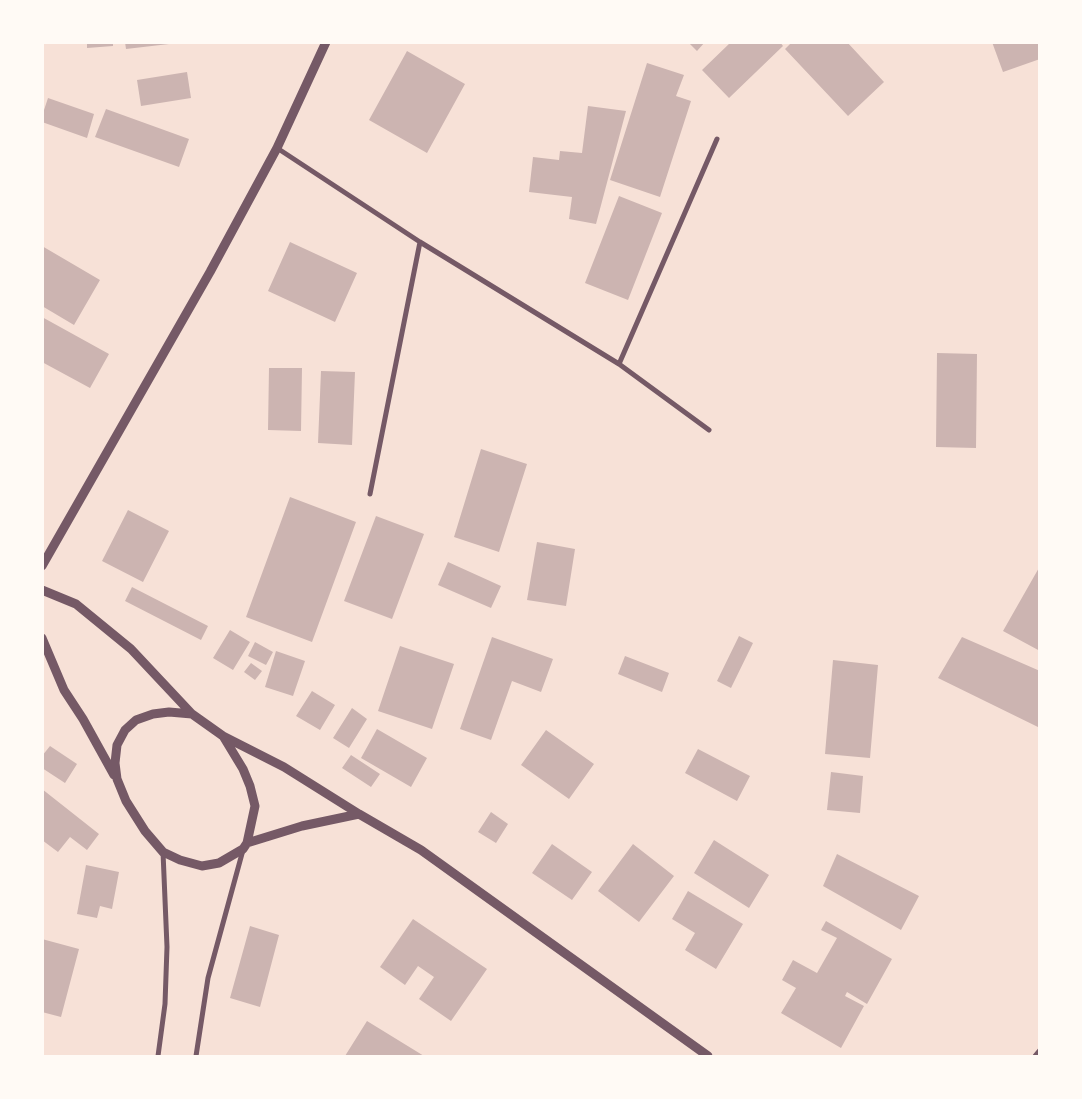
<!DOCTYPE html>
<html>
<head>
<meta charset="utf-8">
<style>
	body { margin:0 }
	#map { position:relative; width:1082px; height:1099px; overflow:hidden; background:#f7e1d7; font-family:"Roboto Condensed",sans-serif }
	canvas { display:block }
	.frame { position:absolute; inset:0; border:44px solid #fffaf5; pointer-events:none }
</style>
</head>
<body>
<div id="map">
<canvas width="1082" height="1099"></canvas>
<div class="frame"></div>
</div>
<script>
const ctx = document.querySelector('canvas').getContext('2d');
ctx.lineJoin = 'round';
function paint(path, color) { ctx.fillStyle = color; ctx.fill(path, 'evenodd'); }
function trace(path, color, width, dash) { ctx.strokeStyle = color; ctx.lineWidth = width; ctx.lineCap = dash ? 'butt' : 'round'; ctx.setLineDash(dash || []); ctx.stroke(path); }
paint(new Path2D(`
	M 87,42 L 113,42 L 113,46 L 87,48 Z
	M 125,42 L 169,42 L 169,44 L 126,49 Z
	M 688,42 L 705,42 L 697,51 Z
	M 731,42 L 780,42 L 783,46 L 729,98 L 702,70 Z
	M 792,42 L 847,42 L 884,82 L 848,116 L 785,49 Z
	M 992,42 L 1040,42 L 1040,59 L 1003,72 Z
	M 407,51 L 465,84 L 427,153 L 369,120 Z
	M 647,63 L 684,75 L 676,96 L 691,101 L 660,197 L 610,180 Z
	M 187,72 L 191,98 L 141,106 L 137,80 Z
	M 48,98 L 94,114 L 87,138 L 42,122 L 42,116 Z
	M 588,106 L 626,111 L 596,224 L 569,219 L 572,197 L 529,192 L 533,157 L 559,160 L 560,151 L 582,153 Z
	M 106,109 L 189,139 L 179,167 L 95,137 Z
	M 619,196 L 662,213 L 628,300 L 585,283 Z
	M 290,242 L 357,273 L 335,322 L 268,291 Z
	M 42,246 L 100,280 L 74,325 L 42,306 Z
	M 42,317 L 109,354 L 90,388 L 42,362 Z
	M 937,353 L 977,354 L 976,448 L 936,447 Z
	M 269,368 L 302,368 L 301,431 L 268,430 Z
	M 321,371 L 355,372 L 352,445 L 318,443 Z
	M 481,449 L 527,464 L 499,552 L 454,537 Z
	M 290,497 L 356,522 L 312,642 L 246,617 Z
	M 128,510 L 169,531 L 143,582 L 102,561 Z
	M 376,516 L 424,534 L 392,619 L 344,601 Z
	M 537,542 L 575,549 L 566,606 L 527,600 Z
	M 448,562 L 501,586 L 491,608 L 438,585 Z
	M 1040,566 L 1040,651 L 1003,631 Z
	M 132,587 L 208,626 L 201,640 L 125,601 Z
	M 230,630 L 250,642 L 233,670 L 213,658 Z
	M 739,636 L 753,643 L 731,688 L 717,681 Z
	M 492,637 L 553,659 L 541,692 L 512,681 L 491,740 L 460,729 Z
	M 962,637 L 1040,671 L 1040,728 L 938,678 Z
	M 255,642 L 273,652 L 266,665 L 248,656 Z
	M 400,646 L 454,664 L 432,729 L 378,711 Z
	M 276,651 L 305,661 L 293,696 L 265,687 Z
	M 625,656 L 669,673 L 662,692 L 618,674 Z
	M 833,660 L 878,665 L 870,758 L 825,754 Z
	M 251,663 L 262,671 L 255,680 L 244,672 Z
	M 312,691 L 335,705 L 320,730 L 296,716 Z
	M 352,708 L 367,719 L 349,748 L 333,738 Z
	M 377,729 L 427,758 L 411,787 L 361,758 Z
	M 546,730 L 594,764 L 569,799 L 521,765 Z
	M 50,746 L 77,764 L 65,783 L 42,768 L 42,756 Z
	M 698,749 L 750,776 L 737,801 L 685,773 Z
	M 351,755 L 380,774 L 371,787 L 342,768 Z
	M 831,772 L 863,776 L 860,813 L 827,810 Z
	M 42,789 L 99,834 L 87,850 L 70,837 L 58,852 L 42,840 Z
	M 491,812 L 508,824 L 496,843 L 478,832 Z
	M 714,840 L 769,875 L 749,908 L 694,873 Z
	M 552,844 L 592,872 L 572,900 L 532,873 Z
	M 633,844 L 674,876 L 639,922 L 598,891 Z
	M 837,854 L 919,896 L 901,930 L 823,886 Z
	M 86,865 L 119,872 L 112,909 L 100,906 L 97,918 L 77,914 Z
	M 688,891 L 743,924 L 716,969 L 685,950 L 695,933 L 672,919 Z
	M 413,919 L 487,969 L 451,1021 L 419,999 L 434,977 L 418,966 L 405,985 L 380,967 Z
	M 826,921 L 892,959 L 867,1004 L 847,992 L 845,996 L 864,1006 L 841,1048 L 781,1013 L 796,988 L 782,980 L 793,960 L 817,973 L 837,938 L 821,930 Z
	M 250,926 L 279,935 L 260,1007 L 230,998 Z
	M 42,939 L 79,949 L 61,1017 L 42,1012 Z
	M 367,1021 L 424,1056 L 345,1056 Z`), '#ccb4b1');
trace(new Path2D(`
	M 277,148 L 420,242 L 619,364 L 709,430
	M 619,364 L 717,139
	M 370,494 L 420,242
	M 158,1056 L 165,1004 L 167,947 L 163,852
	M 196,1056 L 208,978 L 243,850
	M 1035,1056 L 1040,1050`), '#755966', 5);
trace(new Path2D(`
	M 42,566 L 210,272 L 277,148 L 326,42
	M 42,590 L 76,604 L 131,649 L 192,714
	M 42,638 L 64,690 L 83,719 L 114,775
	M 169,712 L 192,714 L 223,736 L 243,769 L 250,786 L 255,806 L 247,843 L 243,849 L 219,863 L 202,866 L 180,860 L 163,852 L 145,831 L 126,801 L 117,779 L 115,763 L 117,745 L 125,730 L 136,720 L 153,714 Z
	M 223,736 L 284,767 L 359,814 L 421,850 L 708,1056
	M 247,843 L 302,826 L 359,814`), '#755966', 9);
</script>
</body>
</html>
